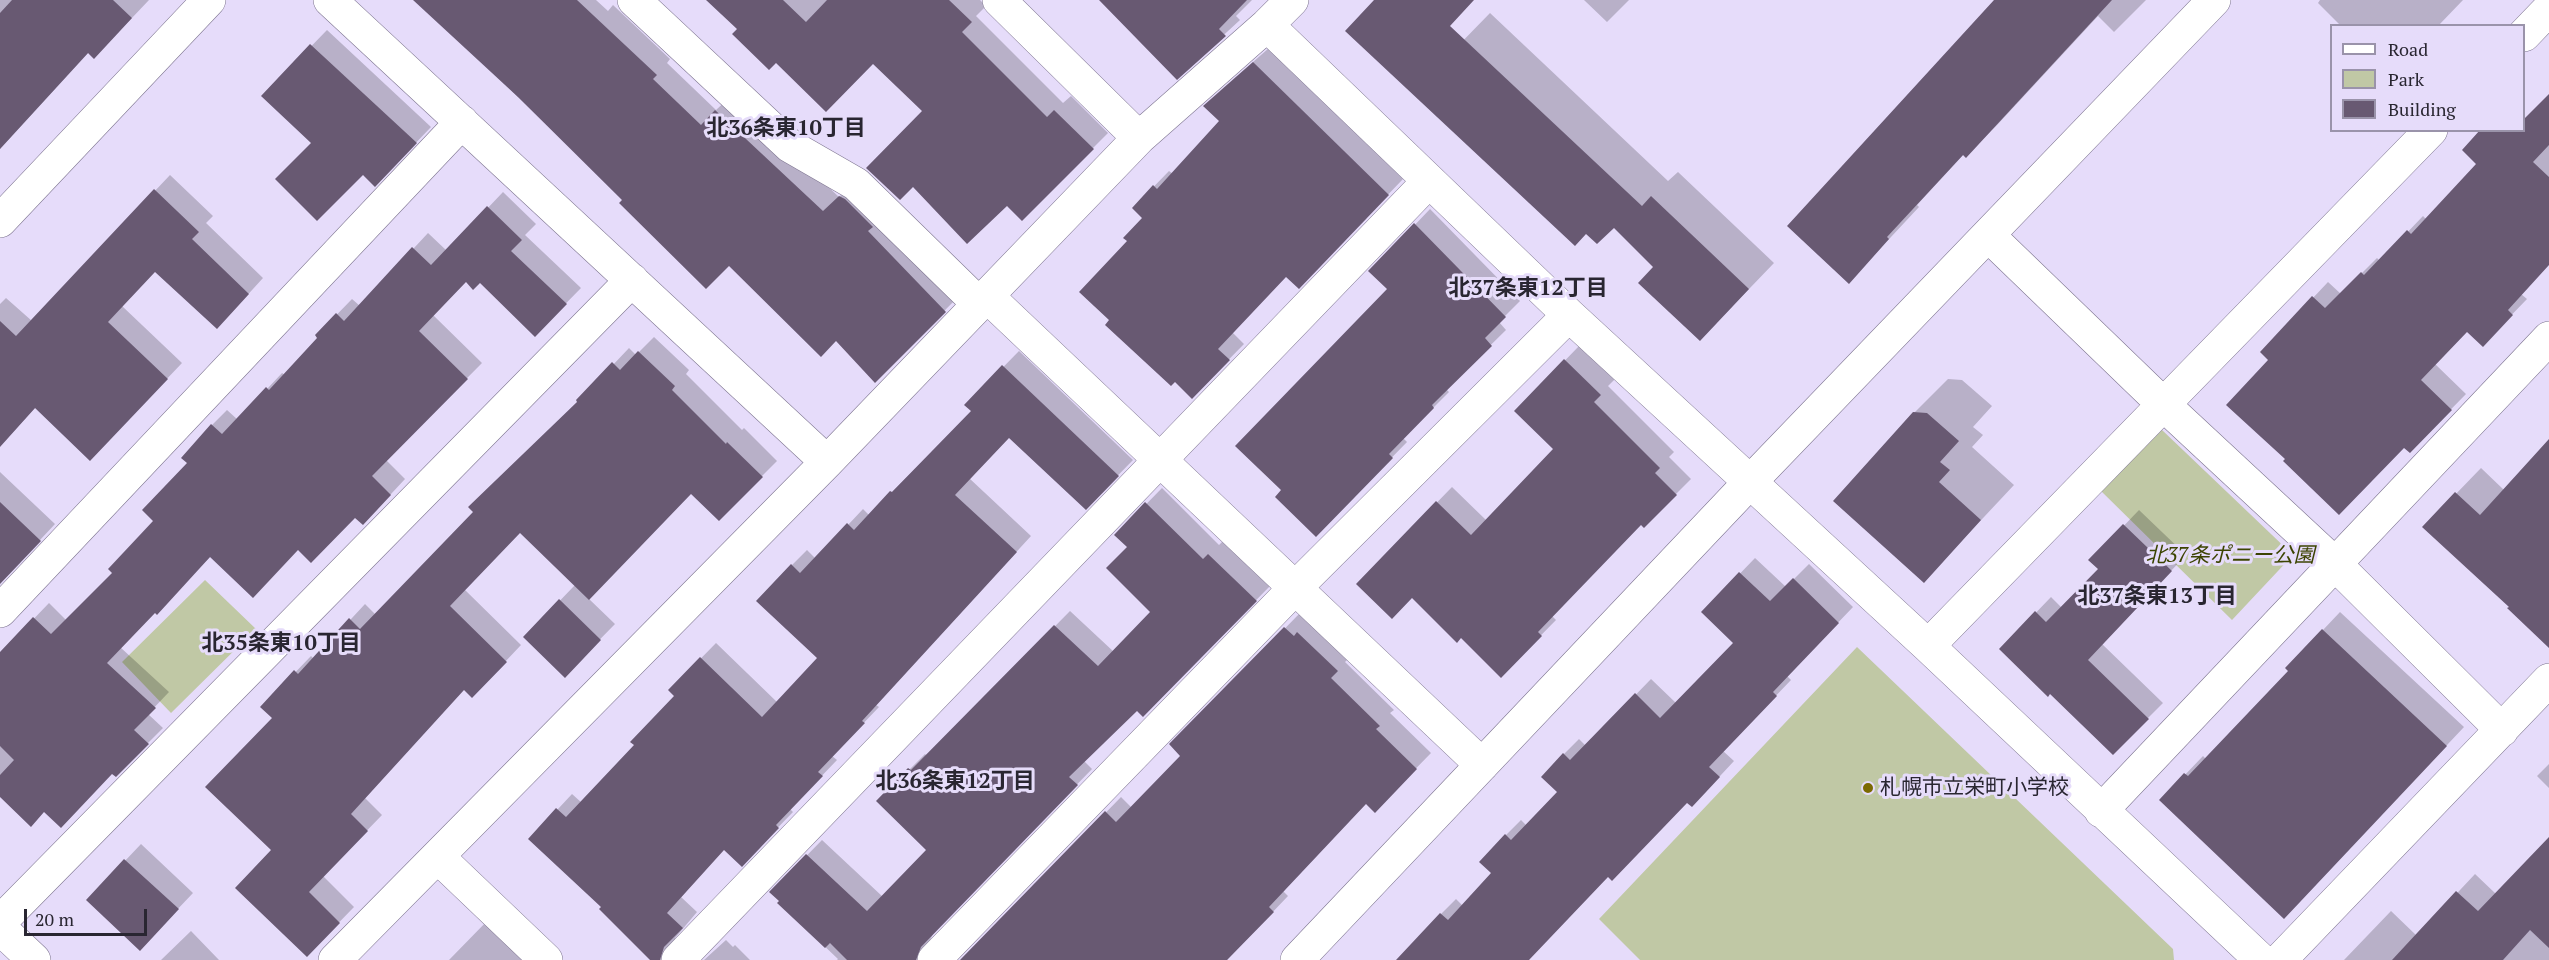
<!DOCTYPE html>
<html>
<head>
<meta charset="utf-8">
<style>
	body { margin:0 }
	#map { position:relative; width:2549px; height:960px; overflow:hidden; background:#e6dcfa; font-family:"PT Serif",serif }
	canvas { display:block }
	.legend { position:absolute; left:2330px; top:24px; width:195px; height:108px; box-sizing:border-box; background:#e6dcfa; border:2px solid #9a93aa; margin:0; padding:8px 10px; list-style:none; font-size:18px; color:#292631 }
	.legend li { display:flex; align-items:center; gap:12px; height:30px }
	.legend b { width:30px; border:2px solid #9a93aa }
	.scale { position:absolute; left:24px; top:909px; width:123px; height:27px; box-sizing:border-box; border:3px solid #292631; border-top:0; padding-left:8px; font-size:18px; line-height:21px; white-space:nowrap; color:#292631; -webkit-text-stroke:4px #e6dcfa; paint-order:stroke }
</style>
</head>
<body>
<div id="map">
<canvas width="2549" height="960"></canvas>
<ul class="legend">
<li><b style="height:8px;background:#fff"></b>Road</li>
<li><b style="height:16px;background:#c0c8a5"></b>Park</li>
<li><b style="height:16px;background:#685972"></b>Building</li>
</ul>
<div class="scale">20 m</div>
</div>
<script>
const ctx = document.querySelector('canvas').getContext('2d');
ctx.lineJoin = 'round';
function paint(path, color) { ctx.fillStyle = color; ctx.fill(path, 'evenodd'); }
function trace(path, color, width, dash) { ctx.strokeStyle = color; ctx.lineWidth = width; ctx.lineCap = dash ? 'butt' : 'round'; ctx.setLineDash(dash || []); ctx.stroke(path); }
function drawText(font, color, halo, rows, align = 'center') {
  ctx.font = font + ' "PT Serif","Noto Sans JP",serif'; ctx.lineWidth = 6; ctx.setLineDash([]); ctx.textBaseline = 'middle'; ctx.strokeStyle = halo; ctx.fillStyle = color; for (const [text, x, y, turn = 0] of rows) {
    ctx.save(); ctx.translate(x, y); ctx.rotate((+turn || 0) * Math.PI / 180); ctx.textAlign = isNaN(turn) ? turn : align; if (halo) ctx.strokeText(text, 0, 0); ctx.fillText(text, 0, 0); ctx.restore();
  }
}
paint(new Path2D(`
	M 2162,430 L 2293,555 L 2232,620 L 2101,491 Z
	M 205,580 L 256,629 L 171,713 L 122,662 Z
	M 1857,647 L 2173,949 L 2174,960 L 1640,960 L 1599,919 Z`), '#c0c8a5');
paint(new Path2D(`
	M 0,0 L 149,0 L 111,40 L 89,52 L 0,149 Z
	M 418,0 L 596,0 L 608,11 L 613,5 L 670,59 L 667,63 L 716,110 L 731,96 L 839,197 L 855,182 L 959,296 L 875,381 L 836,339 L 729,264 L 624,200 Z
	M 708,0 L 980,0 L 986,6 L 976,16 L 1063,103 L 1071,96 L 1108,133 L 1022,219 L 1007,204 L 913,185 L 924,111 L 873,62 L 776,61 Z
	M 1101,0 L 1252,0 L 1236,16 L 1240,20 L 1177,78 Z
	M 1584,0 L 1629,0 L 1607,22 Z
	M 1996,0 L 2146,0 L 2114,32 L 2098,16 L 1998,124 L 1966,156 L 1964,154 L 1917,205 L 1919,207 L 1849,282 Z
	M 2320,0 L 2463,0 L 2438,26 L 2341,26 L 2318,3 Z
	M 1490,13 L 1668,181 L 1678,172 L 1774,263 L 1725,314 L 1655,267 L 1614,226 L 1413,92 Z
	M 327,30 L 431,127 L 390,170 L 363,173 L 313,143 L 263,96 Z
	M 1269,48 L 1403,179 L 1314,272 L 1286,275 L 1232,332 L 1244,344 L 1192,397 L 1112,320 L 1129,241 L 1144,218 L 1134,207 L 1169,171 L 1173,174 L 1220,122 L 1220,91 Z
	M 2549,96 L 2549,264 L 2521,294 L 2527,299 L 2497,330 L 2467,330 L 2435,364 L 2466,394 L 2410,451 L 2404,446 L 2287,459 L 2270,360 L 2262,352 L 2328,282 L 2341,294 L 2377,258 L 2380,261 L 2423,216 L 2426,219 L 2524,130 Z
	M 170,175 L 213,216 L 206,223 L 263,278 L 232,312 L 156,270 L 122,306 L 182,363 L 105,444 L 36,407 L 0,446 L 0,304 L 6,298 L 32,321 Z
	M 503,192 L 536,224 L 525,235 L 581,288 L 535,335 L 480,281 L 466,280 L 433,315 L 482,363 L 386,460 L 405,479 L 378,508 L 355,516 L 298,548 L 211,556 L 120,647 L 169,692 L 148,714 L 163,728 L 116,775 L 112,772 L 45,811 L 0,795 L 0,654 L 49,603 L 67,621 L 114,573 L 155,521 L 212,425 L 227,410 L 238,420 L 282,373 L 285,375 L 320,338 L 317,335 L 352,299 L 360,306 L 428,233 L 447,251 Z
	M 1430,209 L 1520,301 L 1499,322 L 1506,330 L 1446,389 L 1449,392 L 1403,438 L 1407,442 L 1316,535 L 1283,490 L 1389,289 L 1371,271 Z
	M 654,337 L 689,370 L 686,374 L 742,430 L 744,428 L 777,461 L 719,519 L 691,492 L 588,598 L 615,624 L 565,675 L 525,637 L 575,585 L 520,531 L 464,589 L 521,645 L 487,681 L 464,689 L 365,798 L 382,815 L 323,876 L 354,907 L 322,940 L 273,850 L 274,718 L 262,707 L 311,656 L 314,659 L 365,604 L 376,615 L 629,348 L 636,355 Z
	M 1580,345 L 1615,379 L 1608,386 L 1674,452 L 1669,457 L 1691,479 L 1644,526 L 1641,524 L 1552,616 L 1556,620 L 1501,676 L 1461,636 L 1412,597 L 1358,584 L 1452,487 L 1487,521 L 1555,449 L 1516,411 Z
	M 1019,351 L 1133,460 L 1086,508 L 1009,437 L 969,478 L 1031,536 L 876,705 L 879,707 L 832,756 L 837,760 L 790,809 L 793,812 L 757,849 L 725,848 L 681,897 L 697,912 L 675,938 L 675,949 L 683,960 L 652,960 L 604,907 L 530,839 L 572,794 L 582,803 L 636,745 L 676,696 L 670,690 L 716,643 L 778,703 L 820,658 L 792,565 L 807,550 L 816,559 L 863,509 L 869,515 L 973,411 L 966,405 Z
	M 1948,379 L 1962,380 L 1992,406 L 1973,427 L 1983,435 L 1972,447 L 2014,485 L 1924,581 L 1914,413 Z
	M 2549,442 L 2549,624 L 2511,607 L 2424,527 L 2481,468 L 2504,490 Z
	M 0,472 L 55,524 L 26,555 L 0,559 Z
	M 1162,488 L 1219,545 L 1224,540 L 1271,585 L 1143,715 L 1137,709 L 1084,761 L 1092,769 L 935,930 L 930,940 L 931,950 L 939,960 L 837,960 L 838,959 L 779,903 L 781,901 L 771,892 L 822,840 L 883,897 L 928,850 L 878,801 L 925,754 L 927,756 L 1070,611 L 1114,652 L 1153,612 L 1129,547 L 1116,535 Z
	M 2139,510 L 2186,555 L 2102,644 L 2163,703 L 2113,753 L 2050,692 L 2001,649 L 2051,597 L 2062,608 L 2100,569 L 2091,560 Z
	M 1755,558 L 1786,587 L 1809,564 L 1853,607 L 1787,676 L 1791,680 L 1723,751 L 1734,761 L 1707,790 L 1687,801 L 1608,875 L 1502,960 L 1413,960 L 1441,914 L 1456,899 L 1463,906 L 1493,873 L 1506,835 L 1521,820 L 1527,826 L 1559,792 L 1564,754 L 1579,739 L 1586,746 L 1651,679 L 1676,703 L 1735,642 L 1703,612 Z
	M 2340,612 L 2464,727 L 2302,899 L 2161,800 L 2203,756 L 2206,759 L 2290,671 L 2323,630 Z
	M 1300,613 L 1352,655 L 1345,662 L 1394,710 L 1390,713 L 1431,753 L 1390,795 L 1367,802 L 1283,891 L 1288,896 L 1227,960 L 962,960 L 1121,797 L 1132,808 L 1182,756 L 1172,744 Z
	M 2549,764 L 2549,788 L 2537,776 Z
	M 2549,839 L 2549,960 L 2344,960 L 2391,911 L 2417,936 L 2475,874 L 2496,894 Z
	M 141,844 L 193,893 L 155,933 L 88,900 Z
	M 489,919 L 532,960 L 449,960 Z
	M 191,931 L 219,960 L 161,960 Z
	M 726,940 L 733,947 L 735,945 L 750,960 L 704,960 Z`), '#0003');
paint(new Path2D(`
	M 12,0 L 113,0 L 132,18 L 94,59 L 88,53 L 0,149 L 0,13 Z
	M 413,0 L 577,0 L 657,75 L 653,79 L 701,125 L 715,110 L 823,211 L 839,196 L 845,199 L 873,227 L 868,231 L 946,312 L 875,383 L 836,341 L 821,357 L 729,266 L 706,289 L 619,203 L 622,200 L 518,97 Z
	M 706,0 L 783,0 L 806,22 L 827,0 L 949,0 L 972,22 L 962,32 L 1047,117 L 1054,110 L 1094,149 L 1022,221 L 1007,206 L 967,244 L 913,187 L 900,200 L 866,168 L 922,111 L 873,64 L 826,112 L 776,63 L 769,70 L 732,34 L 737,29 Z
	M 1099,0 L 1247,0 L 1219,29 L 1226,36 L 1177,80 Z
	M 1374,0 L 1474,0 L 1450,26 L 1642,206 L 1651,196 L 1749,289 L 1700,341 L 1638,283 L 1653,267 L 1614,228 L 1597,244 L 1586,234 L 1575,246 L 1345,31 Z
	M 1994,0 L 2112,0 L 1966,158 L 1963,155 L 1887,237 L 1889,239 L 1849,284 L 1787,226 Z
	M 310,44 L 417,143 L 375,187 L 363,175 L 317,221 L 275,179 L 311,143 L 261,96 Z
	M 1253,62 L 1389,195 L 1299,289 L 1286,277 L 1218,349 L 1230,360 L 1192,399 L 1175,382 L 1171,386 L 1105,325 L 1109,320 L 1079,292 L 1127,241 L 1123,238 L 1142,218 L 1132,208 L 1153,185 L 1157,189 L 1219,121 L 1203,106 Z
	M 2549,94 L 2549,145 L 2533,162 L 2549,177 L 2549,265 L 2508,310 L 2513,315 L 2483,347 L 2467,332 L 2421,380 L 2452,410 L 2410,453 L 2404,448 L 2339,515 L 2283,461 L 2285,459 L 2226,405 L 2268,360 L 2260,352 L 2312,296 L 2325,308 L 2361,272 L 2364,275 L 2407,230 L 2411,234 L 2476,164 L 2462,150 L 2480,130 L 2523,130 L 2523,120 Z
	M 154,189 L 199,232 L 192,239 L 249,294 L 217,329 L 155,272 L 108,322 L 168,379 L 90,461 L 35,408 L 0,447 L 0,321 L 16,336 Z
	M 487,206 L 522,240 L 511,251 L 567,304 L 535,337 L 480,283 L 473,290 L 466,282 L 419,331 L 468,379 L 372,476 L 391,495 L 363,525 L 355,518 L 311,563 L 298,550 L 253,598 L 210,557 L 157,615 L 155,613 L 107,663 L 156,708 L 134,730 L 149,744 L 116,777 L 112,774 L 61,828 L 44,812 L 31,827 L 0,797 L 0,775 L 14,760 L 0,746 L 0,652 L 33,617 L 51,634 L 112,573 L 108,569 L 153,521 L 142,510 L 187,463 L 181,458 L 211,424 L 222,434 L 266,387 L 269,390 L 317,338 L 315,335 L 336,313 L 344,321 L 412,247 L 431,265 Z
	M 1414,223 L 1506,317 L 1485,338 L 1492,346 L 1432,405 L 1434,408 L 1389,454 L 1393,458 L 1316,537 L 1275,497 L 1281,490 L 1235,446 L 1387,289 L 1368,271 Z
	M 638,351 L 675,386 L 672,390 L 726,444 L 727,442 L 763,477 L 719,521 L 691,494 L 589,600 L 520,533 L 450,606 L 507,662 L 472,698 L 464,690 L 351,814 L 368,831 L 309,892 L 340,923 L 307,957 L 235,888 L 271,850 L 205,787 L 272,718 L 260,707 L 294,670 L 298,674 L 349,618 L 360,629 L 473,512 L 468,507 L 577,402 L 576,400 L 612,362 L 620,370 Z
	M 1564,359 L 1601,395 L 1594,402 L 1660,468 L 1655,473 L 1677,495 L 1644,528 L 1641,525 L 1538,632 L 1542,636 L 1501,678 L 1461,638 L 1457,643 L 1412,598 L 1392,619 L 1356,584 L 1436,501 L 1471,535 L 1553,449 L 1514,411 Z
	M 1002,365 L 1119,476 L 1086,510 L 1009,438 L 955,495 L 1017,552 L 862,721 L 865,723 L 818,772 L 823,776 L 776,825 L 779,828 L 742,867 L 724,850 L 667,913 L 683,928 L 664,947 L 660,960 L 650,960 L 599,909 L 601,907 L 528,839 L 556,808 L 566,817 L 634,745 L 630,742 L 674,696 L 668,690 L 700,657 L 762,717 L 817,658 L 756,601 L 791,564 L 800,573 L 847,523 L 854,530 L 890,491 L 892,492 L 971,411 L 964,405 Z
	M 1913,412 L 1927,413 L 1959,441 L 1940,462 L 1950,470 L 1939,482 L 1981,520 L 1924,583 L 1833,501 Z
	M 2549,439 L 2549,648 L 2507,608 L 2509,607 L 2422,527 L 2455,492 L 2480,515 Z
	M 0,502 L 41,541 L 0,584 Z
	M 1145,502 L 1203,559 L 1208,554 L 1257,601 L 1143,717 L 1137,711 L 1069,777 L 1078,785 L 921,947 L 916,960 L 847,960 L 830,943 L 825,948 L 777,903 L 779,901 L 769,892 L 806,854 L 867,911 L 926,850 L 876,801 L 908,768 L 911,770 L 1054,625 L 1098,666 L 1150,612 L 1106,568 L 1127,547 L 1114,535 Z
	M 2123,524 L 2172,571 L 2088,660 L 2149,719 L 2113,755 L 2050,694 L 2048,697 L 1999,649 L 2035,611 L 2046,622 L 2098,569 L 2088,560 Z
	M 1739,572 L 1770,601 L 1793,578 L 1839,623 L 1773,692 L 1777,696 L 1709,767 L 1720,777 L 1692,807 L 1687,803 L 1612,881 L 1608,877 L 1529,960 L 1396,960 L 1440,913 L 1448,920 L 1491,873 L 1479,862 L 1505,834 L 1511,840 L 1557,792 L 1541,777 L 1563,753 L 1570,760 L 1635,693 L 1660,718 L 1733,643 L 1701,612 Z
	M 559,599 L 601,640 L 565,678 L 523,637 Z
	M 1284,627 L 1294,636 L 1297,632 L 1338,671 L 1331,678 L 1380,726 L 1376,729 L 1417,769 L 1375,813 L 1366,804 L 1269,907 L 1274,912 L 1227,960 L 960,960 L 1105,811 L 1116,822 L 1180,756 L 1169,744 Z
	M 2322,629 L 2447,746 L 2284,919 L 2159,800 L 2184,773 L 2188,776 L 2288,671 L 2285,668 Z
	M 2549,837 L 2549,948 L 2530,930 L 2503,960 L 2392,960 L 2456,891 L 2478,911 Z
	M 124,859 L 179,909 L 140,951 L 86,900 Z`), '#685972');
const street = new Path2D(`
	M 330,0 L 827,462
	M 634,0 L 790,146 L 856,184 L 979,304
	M 999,0 L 1139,138
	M 1267,25 L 1569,315 L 1928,646 L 2261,960
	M 2524,35 L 2549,9
	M 0,221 L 209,0
	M 1989,236 L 2163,404 L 2334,563 L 2502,730
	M 987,296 L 1482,765
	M 0,611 L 462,122
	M 1928,646 L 2431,130
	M 2101,811 L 2549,338
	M 438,857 L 546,960
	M 0,922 L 632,280
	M 0,928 L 34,960
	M 335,960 L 827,462 L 1139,138 L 1267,25 L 1292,0
	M 678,960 L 1429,181
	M 934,960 L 1295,588 L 1569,315
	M 1297,960 L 1750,482 L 2214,0
	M 2280,960 L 2549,680`);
trace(street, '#7e7590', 34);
trace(street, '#fff', 33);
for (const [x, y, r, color] of [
	[1868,788,6,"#7b6a02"]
]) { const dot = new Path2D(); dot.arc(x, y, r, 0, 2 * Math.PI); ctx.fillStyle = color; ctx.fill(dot); trace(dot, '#e6dcfa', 2); }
drawText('italic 21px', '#3c4402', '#e6dcfa', [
	["北37条ポニー公園",2230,556]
]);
drawText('21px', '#292631', '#e6dcfa', [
	["札幌市立栄町小学校",1880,788]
], 'left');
drawText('bold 22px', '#292631', '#e6dcfa', [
	["北36条東10丁目",786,129],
	["北37条東12丁目",1528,289],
	["北37条東13丁目",2157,597],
	["北35条東10丁目",281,644],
	["北36条東12丁目",955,782]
]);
</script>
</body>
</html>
